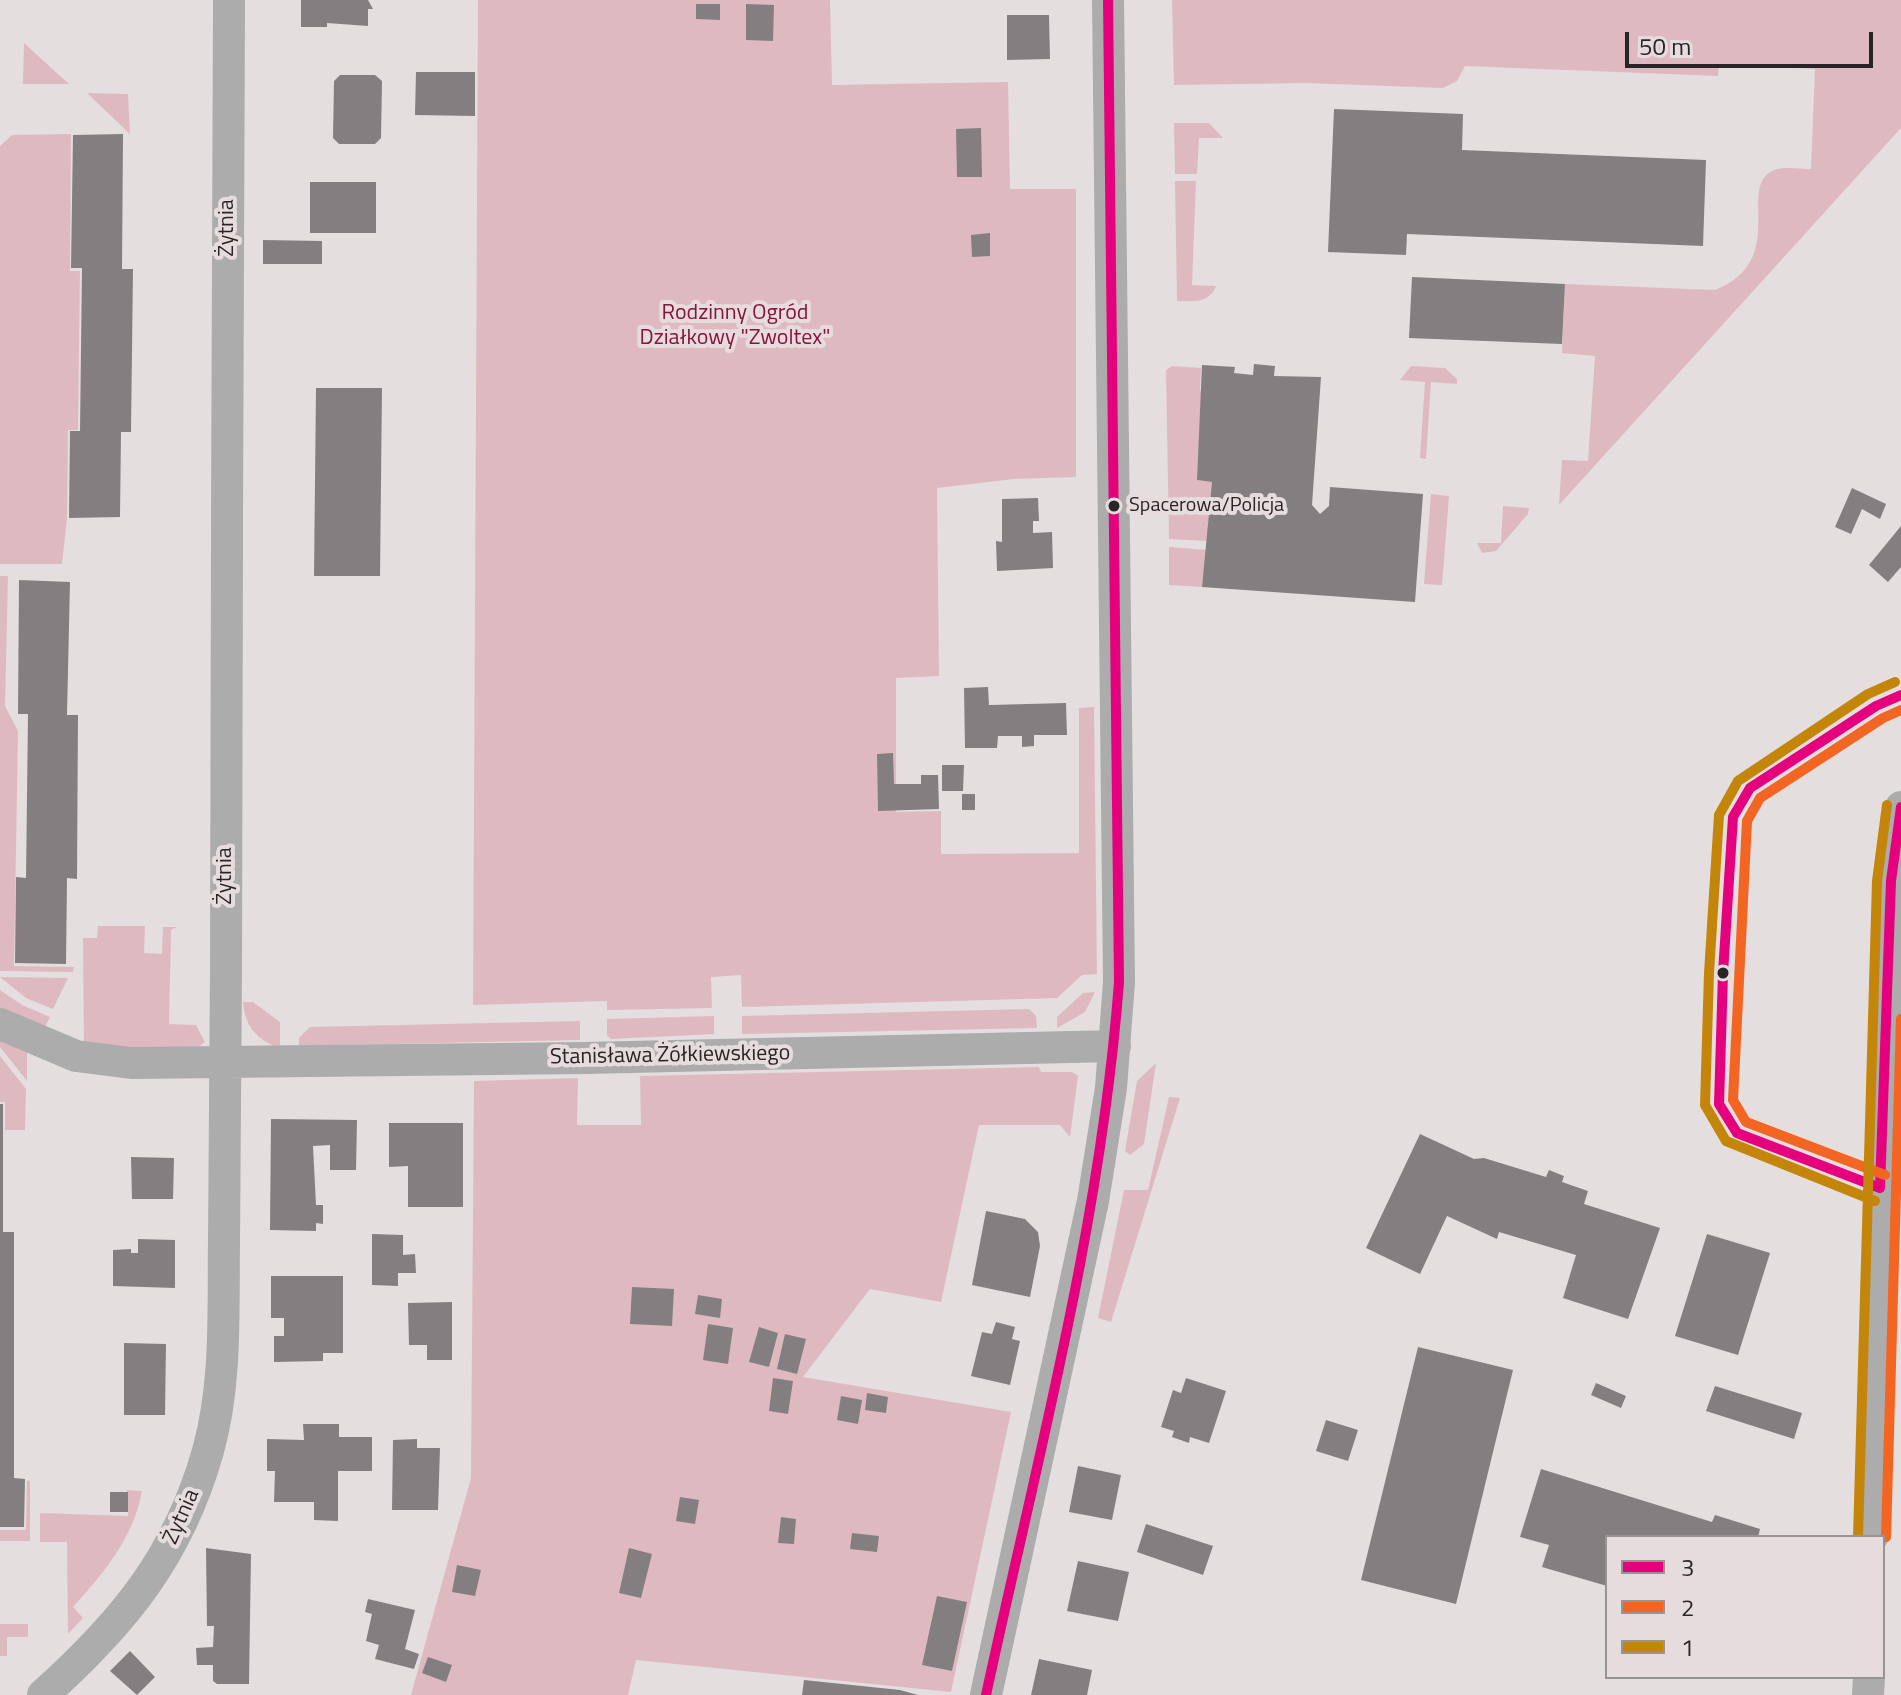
<!DOCTYPE html>
<html>
<head>
<meta charset="utf-8">
<style>
	body { margin:0 }
	#map { position:relative; width:1901px; height:1695px; overflow:hidden; background:#e4dedf; font-family:"Titillium Web",sans-serif }
	canvas { display:block }
	.legend { position:absolute; left:1605px; top:1535px; width:280px; height:144px; box-sizing:border-box; background:#e6dcde; border:2px solid #9a9394; margin:0; padding:10px 14px; list-style:none; font-size:24px; color:#292526 }
	.legend li { display:flex; align-items:center; gap:16px; height:40px }
	.legend b { width:40px; border:2px solid #9a9394 }
	.scale { position:absolute; left:1625px; top:32px; width:248px; height:36px; box-sizing:border-box; border:4px solid #292526; border-top:0; padding-left:10px; font-size:24px; line-height:28px; white-space:nowrap; color:#292526; -webkit-text-stroke:6px #e6dcde; paint-order:stroke }
</style>
</head>
<body>
<div id="map">
<canvas width="1901" height="1695"></canvas>
<ul class="legend">
<li><b style="height:10px;background:#e5007d"></b>3</li>
<li><b style="height:10px;background:#f26522"></b>2</li>
<li><b style="height:10px;background:#c4860a"></b>1</li>
</ul>
<div class="scale">50 m</div>
</div>
<script>
const ctx = document.querySelector('canvas').getContext('2d');
ctx.lineJoin = 'round';
function paint(path, color) { ctx.fillStyle = color; ctx.fill(path, 'evenodd'); }
function trace(path, color, width, dash) { ctx.strokeStyle = color; ctx.lineWidth = width; ctx.lineCap = dash ? 'butt' : 'round'; ctx.setLineDash(dash || []); ctx.stroke(path); }
function drawText(font, color, halo, rows, align = 'center') {
  ctx.font = font + ' "Titillium Web",sans-serif'; ctx.lineWidth = 8; ctx.setLineDash([]); ctx.textBaseline = 'middle'; ctx.strokeStyle = halo; ctx.fillStyle = color; for (const [text, x, y, turn = 0] of rows) {
    ctx.save(); ctx.translate(x, y); ctx.rotate((+turn || 0) * Math.PI / 180); ctx.textAlign = isNaN(turn) ? turn : align; if (halo) ctx.strokeText(text, 0, 0); ctx.fillText(text, 0, 0); ctx.restore();
  }
}
paint(new Path2D(`
	M 478,0 L 830,0 L 832,85 L 1008,82 L 1010,189 L 1076,189 L 1076,477 L 1014,479 L 937,488 L 939,676 L 896,678 L 896,812 L 941,811 L 941,854 L 1079,853 L 1079,708 L 1094,707 L 1097,974 L 1082,975 L 1057,998 L 742,1007 L 741,975 L 711,977 L 712,1008 L 607,1010 L 607,1001 L 473,1005 Z
	M 1172,0 L 1901,0 L 1901,128 L 1559,505 L 1562,460 L 1588,461 L 1595,356 L 1562,353 L 1565,284 L 1715,290 C 1791,260 1735,186 1774,170 C 1784,166 1800,169 1811,169 L 1815,69 L 1719,64 L 1718,76 L 1465,66 L 1457,81 L 1443,88 L 1306,83 L 1174,85 Z
	M 24,43 L 69,84 L 23,84 Z
	M 87,93 L 128,94 L 130,134 Z
	M 1174,123 L 1209,123 L 1223,138 L 1199,138 L 1197,174 L 1175,174 Z
	M 71,134 L 70,271 L 80,271 L 78,430 L 68,430 L 67,519 L 62,564 L 0,564 L 0,146 L 12,135 Z
	M 1175,181 L 1196,181 L 1192,285 L 1216,286 C 1209,304 1193,301 1177,301 Z
	M 1172,366 L 1201,368 L 1200,391 L 1203,392 L 1197,480 L 1212,482 L 1208,541 L 1169,539 L 1166,370 Z
	M 1411,366 L 1445,368 L 1457,379 L 1457,384 L 1431,382 L 1426,459 L 1420,458 L 1425,382 L 1400,380 Z
	M 1431,494 L 1449,496 L 1442,585 L 1424,584 Z
	M 1503,506 L 1529,508 L 1528,514 L 1496,551 L 1482,553 L 1477,543 L 1501,543 Z
	M 1169,547 L 1207,550 L 1202,587 L 1169,585 Z
	M 0,576 L 8,576 L 5,706 L 18,731 L 14,966 L 74,967 L 73,972 L 0,971 Z
	M 98,926 L 145,926 L 144,953 L 162,954 L 163,927 L 177,927 L 171,930 L 169,1024 L 196,1025 L 205,1042 L 192,1052 L 84,1046 L 83,938 L 97,938 Z
	M 0,977 L 68,978 L 53,1009 L 26,998 Z
	M 0,990 L 22,1005 L 50,1017 L 42,1033 L 0,1013 Z
	M 1095,992 L 1085,1012 L 1057,1028 L 1057,1017 L 1083,993 Z
	M 243,1002 L 253,1002 L 280,1022 L 280,1048 C 257,1040 245,1027 243,1002 Z
	M 1029,1009 L 1036,1016 L 1037,1028 L 742,1034 L 742,1016 Z
	M 714,1016 L 714,1034 L 611,1039 L 607,1035 L 607,1019 Z
	M 580,1021 L 580,1040 L 299,1046 L 299,1038 L 310,1027 Z
	M 0,1039 L 27,1052 L 27,1081 L 0,1047 Z
	M 0,1056 L 26,1089 L 25,1130 L 5,1130 L 5,1102 L 0,1102 Z
	M 1156,1063 L 1144,1144 L 1130,1155 L 1125,1151 L 1137,1081 Z
	M 1039,1067 L 1041,1072 L 1072,1072 L 1078,1076 L 1070,1137 L 1060,1125 L 979,1125 L 941,1302 L 870,1289 L 803,1377 L 1011,1412 L 951,1692 L 636,1660 L 628,1695 L 411,1695 L 471,1478 L 474,1081 L 578,1078 L 577,1125 L 641,1125 L 640,1076 Z
	M 1169,1097 L 1180,1098 L 1111,1322 L 1098,1318 L 1124,1190 L 1148,1190 Z
	M 27,1480 L 30,1481 L 30,1541 L 0,1541 L 0,1530 L 26,1530 Z
	M 127,1490 L 142,1491 C 134,1537 104,1573 73,1607 L 83,1618 L 68,1634 L 67,1542 L 40,1542 L 40,1513 L 128,1516 Z
	M 0,1624 L 28,1624 L 28,1637 L 7,1637 L 7,1656 L 0,1656 Z`), '#debac0');
paint(new Path2D(`
	M 301,0 L 368,0 L 373,9 L 368,9 L 368,26 L 327,23 L 327,27 L 301,27 Z
	M 696,4 L 720,4 L 720,20 L 696,19 Z
	M 746,4 L 774,5 L 773,41 L 746,40 Z
	M 1007,15 L 1049,15 L 1050,59 L 1007,60 Z
	M 416,72 L 475,72 L 475,116 L 415,115 Z
	M 340,75 L 375,75 L 382,81 L 381,138 L 375,144 L 339,144 L 333,138 L 334,81 Z
	M 1334,109 L 1463,114 L 1462,150 L 1706,160 L 1703,246 L 1407,234 L 1406,255 L 1328,252 Z
	M 981,128 L 982,177 L 957,177 L 956,129 Z
	M 123,134 L 122,269 L 133,269 L 131,432 L 121,432 L 120,517 L 69,518 L 70,431 L 80,431 L 82,268 L 71,268 L 73,135 Z
	M 310,182 L 376,182 L 376,233 L 310,233 Z
	M 990,233 L 990,256 L 972,257 L 971,235 Z
	M 263,240 L 322,241 L 322,264 L 263,264 Z
	M 1412,277 L 1565,284 L 1562,344 L 1409,338 Z
	M 1254,364 L 1275,366 L 1274,376 L 1321,377 L 1312,505 L 1320,514 L 1329,506 L 1330,487 L 1423,494 L 1415,602 L 1202,587 L 1212,482 L 1197,480 L 1202,365 L 1235,367 L 1234,373 L 1253,375 Z
	M 316,388 L 382,388 L 380,576 L 314,576 Z
	M 1852,488 L 1886,504 L 1880,519 L 1862,509 L 1851,534 L 1835,527 Z
	M 1038,498 L 1039,521 L 1033,521 L 1033,533 L 1052,532 L 1053,568 L 997,571 L 996,541 L 1002,542 L 1002,499 Z
	M 1901,526 L 1901,567 L 1888,582 L 1869,565 Z
	M 19,580 L 70,582 L 67,715 L 78,715 L 77,879 L 67,878 L 66,964 L 15,963 L 16,877 L 26,878 L 28,714 L 18,714 Z
	M 988,687 L 989,705 L 1066,703 L 1067,735 L 1034,735 L 1034,746 L 1022,747 L 1022,736 L 998,736 L 997,748 L 965,748 L 964,688 Z
	M 893,753 L 894,784 L 921,784 L 921,775 L 938,775 L 939,809 L 878,811 L 877,754 Z
	M 942,765 L 964,765 L 963,791 L 942,791 Z
	M 962,794 L 975,794 L 975,810 L 962,810 Z
	M 0,1104 L 3,1104 L 3,1232 L 14,1232 L 14,1478 L 25,1479 L 24,1527 L 0,1527 Z
	M 271,1119 L 357,1120 L 356,1170 L 330,1170 L 330,1145 L 313,1146 L 316,1205 L 323,1205 L 323,1224 L 316,1223 L 316,1231 L 270,1230 Z
	M 389,1123 L 463,1123 L 463,1207 L 408,1207 L 408,1166 L 389,1167 Z
	M 1420,1134 L 1474,1159 L 1484,1158 L 1546,1177 L 1549,1170 L 1564,1176 L 1562,1182 L 1588,1191 L 1584,1204 L 1660,1228 L 1628,1319 L 1563,1298 L 1576,1255 L 1499,1232 L 1497,1239 L 1447,1216 L 1420,1274 L 1366,1248 Z
	M 131,1157 L 174,1158 L 173,1199 L 132,1199 Z
	M 986,1211 L 1025,1219 L 1038,1232 L 1040,1246 L 1030,1297 L 972,1285 Z
	M 372,1234 L 403,1235 L 403,1255 L 415,1254 L 416,1273 L 398,1273 L 398,1286 L 372,1285 Z
	M 1707,1234 L 1770,1253 L 1738,1355 L 1675,1336 Z
	M 138,1239 L 175,1240 L 175,1288 L 113,1286 L 113,1250 L 131,1249 L 131,1253 L 138,1253 Z
	M 271,1276 L 343,1276 L 343,1353 L 323,1353 L 323,1361 L 274,1362 L 274,1336 L 284,1336 L 284,1318 L 271,1318 Z
	M 632,1287 L 674,1289 L 672,1326 L 630,1324 Z
	M 698,1295 L 722,1299 L 720,1318 L 695,1314 Z
	M 452,1302 L 452,1360 L 427,1360 L 427,1345 L 409,1345 L 408,1303 Z
	M 996,1322 L 1015,1327 L 1012,1339 L 1020,1341 L 1010,1385 L 971,1376 L 982,1332 L 992,1334 Z
	M 708,1324 L 733,1328 L 728,1364 L 703,1360 Z
	M 759,1327 L 778,1333 L 769,1367 L 749,1362 Z
	M 785,1334 L 806,1339 L 797,1374 L 777,1369 Z
	M 124,1343 L 166,1344 L 165,1415 L 124,1415 Z
	M 1418,1347 L 1513,1370 L 1456,1604 L 1361,1580 Z
	M 773,1378 L 793,1381 L 788,1414 L 769,1411 Z
	M 1186,1378 L 1226,1391 L 1209,1443 L 1190,1437 L 1189,1443 L 1172,1437 L 1174,1431 L 1161,1427 L 1173,1390 L 1181,1393 Z
	M 1596,1383 L 1626,1396 L 1621,1408 L 1591,1395 Z
	M 1715,1386 L 1802,1413 L 1794,1439 L 1706,1411 Z
	M 867,1393 L 888,1397 L 886,1413 L 865,1410 Z
	M 841,1396 L 862,1400 L 858,1424 L 837,1420 Z
	M 1326,1420 L 1358,1430 L 1348,1461 L 1316,1451 Z
	M 303,1424 L 339,1424 L 339,1437 L 372,1437 L 372,1471 L 338,1471 L 338,1521 L 314,1520 L 314,1502 L 274,1502 L 275,1471 L 267,1471 L 267,1439 L 304,1440 Z
	M 417,1439 L 417,1448 L 440,1448 L 438,1510 L 392,1510 L 393,1440 Z
	M 1078,1466 L 1121,1475 L 1112,1520 L 1069,1512 Z
	M 1541,1469 L 1712,1522 L 1715,1515 L 1760,1529 L 1758,1537 L 1607,1537 L 1607,1586 L 1542,1567 L 1549,1545 L 1520,1537 Z
	M 110,1492 L 128,1492 L 128,1512 L 110,1512 Z
	M 680,1497 L 699,1500 L 695,1524 L 676,1521 Z
	M 781,1517 L 796,1519 L 794,1544 L 778,1543 Z
	M 1146,1524 L 1213,1546 L 1203,1575 L 1137,1552 Z
	M 852,1533 L 879,1536 L 877,1552 L 850,1549 Z
	M 206,1548 L 251,1554 L 249,1684 L 217,1684 L 213,1681 L 213,1665 L 197,1665 L 196,1648 L 213,1647 L 214,1626 L 207,1626 Z
	M 629,1548 L 652,1554 L 641,1598 L 619,1593 Z
	M 1078,1561 L 1129,1572 L 1118,1621 L 1067,1611 Z
	M 457,1565 L 481,1570 L 475,1596 L 452,1592 Z
	M 937,1596 L 967,1602 L 952,1671 L 922,1665 Z
	M 368,1599 L 415,1610 L 405,1649 L 419,1654 L 414,1669 L 375,1659 L 379,1645 L 366,1641 L 372,1614 L 365,1612 Z
	M 130,1651 L 155,1677 L 137,1695 L 110,1671 Z
	M 428,1657 L 452,1665 L 446,1682 L 422,1673 Z
	M 1039,1659 L 1092,1670 L 1087,1695 L 1031,1695 Z
	M 804,1680 L 900,1690 L 918,1695 L 802,1695 Z`), '#837f80');
trace(new Path2D(`
	M 0,1024 L 76,1056 L 131,1063 L 586,1058 L 1115,1046
	M 1872,1537 L 1891,881 L 1901,807
	M 43,1695 C 123,1623 178,1557 208,1451 C 227,1383 223,1311 224,1241 C 224,1150 226,1059 226,968 C 226,645 228,323 229,0
	M 986,1695 L 1093,1201 L 1111,1088 L 1119,982 L 1108,0
	M 1868,1695 L 1869,1677`), '#acacac', 32);
trace(new Path2D(`
	M 1901,695 L 1876,706 L 1750,788 L 1733,817 L 1723,973 L 1719,1104 L 1737,1133 L 1880,1188 L 1891,881 L 1901,807
	M 986,1695 C 1037,1459 1101,1223 1119,982 L 1108,0`), '#e5007d', 10);
trace(new Path2D(`
	M 1885,1175 L 1746,1122 L 1733,1100 L 1747,821 L 1760,798 L 1883,718 L 1901,710
	M 1886,1537 L 1901,1019`), '#f26522', 10);
trace(new Path2D(`
	M 1875,1201 L 1726,1141 L 1705,1105 L 1709,973 L 1719,815 L 1738,781 L 1868,694 L 1895,682
	M 1858,1537 L 1877,881 L 1887,805`), '#c4860a', 10);
for (const [x, y, r, color] of [
	[1114,506,7,"#292526"],
	[1723,973,7,"#292526"]
]) { const dot = new Path2D(); dot.arc(x, y, r, 0, 2 * Math.PI); ctx.fillStyle = color; ctx.fill(dot); trace(dot, '#e6dcde', 3); }
drawText('20px', '#292526', '#e6dcde', [
	["Spacerowa/Policja",1129,506]
], 'left');
drawText('22px', '#292526', '#e6dcde', [
	["Żytnia",228,228,-90],
	["Żytnia",226,876,-90],
	["Stanisława Żółkiewskiego",670,1056,-1],
	["Żytnia",182,1517,-66]
]);
drawText('22px', '#89133c', '#e6dcde', [
	["Rodzinny Ogród",735,314],
	["Działkowy \"Zwoltex\"",735,339]
]);
</script>
</body>
</html>
